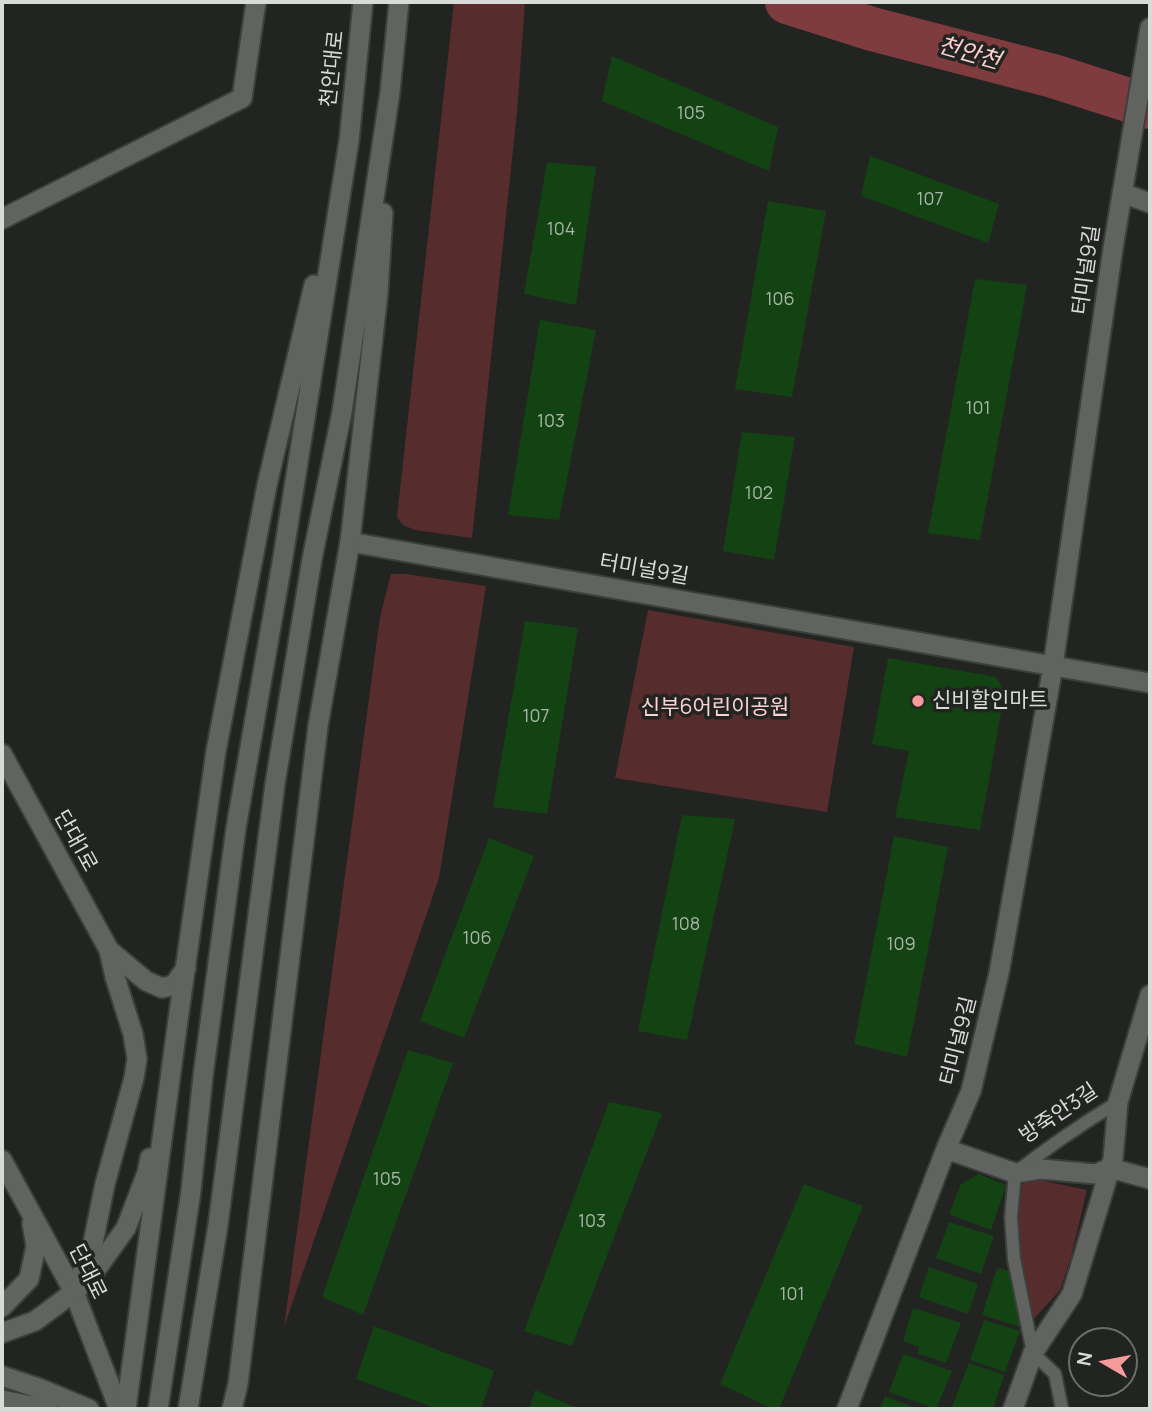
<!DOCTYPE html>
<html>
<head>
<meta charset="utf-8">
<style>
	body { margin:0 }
	#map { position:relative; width:1152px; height:1411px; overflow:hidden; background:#222422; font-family:Manrope,sans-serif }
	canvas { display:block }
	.frame { position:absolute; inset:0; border:4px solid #d9dbd9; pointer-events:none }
	.north { position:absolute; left:1068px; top:1327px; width:70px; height:70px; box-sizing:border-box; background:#222422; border:2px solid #6b6d6b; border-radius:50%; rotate:280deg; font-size:19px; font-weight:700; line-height:28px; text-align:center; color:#d9dbd9 }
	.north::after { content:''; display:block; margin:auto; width:24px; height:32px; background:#f59b9c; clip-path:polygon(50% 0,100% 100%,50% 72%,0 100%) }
</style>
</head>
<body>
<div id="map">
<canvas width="1152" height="1411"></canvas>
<div class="frame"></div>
<div class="north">N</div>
</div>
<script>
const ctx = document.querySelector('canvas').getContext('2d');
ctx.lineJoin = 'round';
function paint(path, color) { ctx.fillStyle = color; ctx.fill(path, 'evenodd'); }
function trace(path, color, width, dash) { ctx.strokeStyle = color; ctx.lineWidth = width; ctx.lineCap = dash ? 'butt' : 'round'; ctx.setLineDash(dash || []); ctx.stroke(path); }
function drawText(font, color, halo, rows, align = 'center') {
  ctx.font = font + ' Manrope,"Noto Sans KR",sans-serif'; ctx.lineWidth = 7; ctx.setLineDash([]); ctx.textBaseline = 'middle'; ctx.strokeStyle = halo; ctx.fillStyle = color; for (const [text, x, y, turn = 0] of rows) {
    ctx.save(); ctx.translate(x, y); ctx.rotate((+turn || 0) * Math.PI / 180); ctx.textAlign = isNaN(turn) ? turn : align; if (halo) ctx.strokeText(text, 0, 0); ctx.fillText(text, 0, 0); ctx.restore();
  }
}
paint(new Path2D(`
	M 454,2 L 525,2 L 517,112 L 472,538 L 415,530 L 403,525 L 397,517 Z
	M 391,574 L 406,574 L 486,586 L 439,878 L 284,1327 L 380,617 Z
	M 648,610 L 854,647 L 827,812 L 615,778 Z
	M 1029,1178 L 1087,1190 L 1071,1257 L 1060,1290 L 1034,1319 L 1019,1257 L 1017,1216 L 1020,1187 Z`), '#572c2d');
trace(new Path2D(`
	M 787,2 L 872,29 L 1053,76 L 1150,107`), '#7f3c3e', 44);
paint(new Path2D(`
	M 612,56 L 778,127 L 769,171 L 602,101 Z
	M 870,156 L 999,204 L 988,243 L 861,196 Z
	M 547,162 L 596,167 L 576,305 L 524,294 Z
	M 768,201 L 826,211 L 792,397 L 735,389 Z
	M 975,279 L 1027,285 L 980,540 L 928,533 Z
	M 540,320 L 596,330 L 559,520 L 508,515 Z
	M 742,432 L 795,437 L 774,560 L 723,551 Z
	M 525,621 L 578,628 L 547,814 L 493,807 Z
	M 888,658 L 996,677 L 1005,691 L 980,830 L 895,817 L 909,751 L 872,744 Z
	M 682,815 L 735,819 L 687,1040 L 638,1031 Z
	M 894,836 L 948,847 L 907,1057 L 854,1044 Z
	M 489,838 L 534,856 L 464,1038 L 420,1021 Z
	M 408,1050 L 453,1063 L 363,1315 L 322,1297 Z
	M 609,1102 L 662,1113 L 572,1346 L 524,1331 Z
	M 979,1174 L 1006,1185 L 991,1230 L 949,1214 L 961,1184 Z
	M 804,1184 L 863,1206 L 779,1409 L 773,1409 L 720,1384 Z
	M 949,1222 L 994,1236 L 981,1274 L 936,1258 Z
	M 929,1267 L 978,1284 L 968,1314 L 919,1297 Z
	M 997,1268 L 1011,1271 L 1023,1328 L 982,1315 Z
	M 913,1308 L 961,1323 L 946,1363 L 917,1353 L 919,1347 L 903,1341 Z
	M 984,1320 L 1020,1331 L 1005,1372 L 970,1360 Z
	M 374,1326 L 494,1371 L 481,1409 L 438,1409 L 356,1379 Z
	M 903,1354 L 952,1371 L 936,1409 L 889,1392 Z
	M 969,1363 L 1004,1375 L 993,1409 L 960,1409 L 952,1407 Z
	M 535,1390 L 579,1409 L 529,1409 Z
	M 885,1396 L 918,1409 L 880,1409 Z`), '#134313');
const service = new Path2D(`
	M 1062,1409 L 1055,1374 L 1033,1353 L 1014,1259 L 1011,1217 L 1015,1173 C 1048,1147 1082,1124 1118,1102`);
const minor = new Path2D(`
	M 1122,193 L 1150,203
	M 2,219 L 242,98 L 256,2
	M 350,542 L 1150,683
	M 2,754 L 109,950 L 115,977 L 133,1034 L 137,1059 L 134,1078 L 105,1184 L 92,1248 L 74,1292
	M 109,950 L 146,981 L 162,988 L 174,985 L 186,968
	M 946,1149 L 1015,1173 L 1041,1169 L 1096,1174 L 1110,1168 L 1150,1179
	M 847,1409 L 946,1149 L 971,1091 L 999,973 L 1053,666 L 1113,248 L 1150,28
	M 1013,1409 L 1033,1353 L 1072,1294 L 1113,1159 L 1118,1102 L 1150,995`);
const tertiary = new Path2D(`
	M 2,1160 L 74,1292 L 119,1409
	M 2,1307 L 29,1279 L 36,1246 L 32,1223`);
const secondary = new Path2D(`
	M 2,1333 L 35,1321 L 74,1292 L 92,1275 L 126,1228 L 147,1173 L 150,1158
	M 2,1376 L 41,1389 L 89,1409
	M 2,1400 L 48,1409
	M 126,1409 L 177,1027 L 216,751 L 267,485 L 314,285
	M 158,1409 L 191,1191 L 203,1076 L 236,828 L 283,557 L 349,141 L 363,2
	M 188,1409 L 218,1225 L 275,784 L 312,559 L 342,412 L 390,92 L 399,2
	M 232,1409 L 238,1384 L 318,726 L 350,542 L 378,293 L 383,213`);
trace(service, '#3c3f3c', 16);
trace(minor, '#3c3f3c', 23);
trace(tertiary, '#3c3f3c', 23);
trace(secondary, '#3c3f3c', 23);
trace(service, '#606360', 12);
trace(minor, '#606360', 19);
trace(tertiary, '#606360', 19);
trace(secondary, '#606360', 19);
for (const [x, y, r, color] of [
	[918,701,7,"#f59b9c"]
]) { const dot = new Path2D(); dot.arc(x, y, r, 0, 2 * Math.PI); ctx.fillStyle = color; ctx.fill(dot); trace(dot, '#222422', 2.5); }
drawText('18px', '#a8b5a8', null, [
	["105",691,114],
	["107",930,200],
	["104",561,230],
	["106",780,300],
	["101",978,409],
	["103",551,422],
	["102",759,494],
	["107",536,717],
	["108",686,925],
	["106",477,939],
	["109",901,945],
	["105",387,1180],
	["103",592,1222],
	["101",792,1295]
]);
drawText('21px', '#d9dbd9', '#222422', [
	["천안대로",333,69,-84],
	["터미널9길",1087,270,-82],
	["터미널9길",644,570,10],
	["단대1로",75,841,61],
	["터미널9길",959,1041,-76],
	["방죽안3길",1059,1114,-34],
	["단대로",87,1272,64]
]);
drawText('21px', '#d9dbd9', '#222422', [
	["신비할인마트",932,701]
], 'left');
drawText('21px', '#fed2d2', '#222422', [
	["신부6어린이공원",715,708]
]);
drawText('italic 23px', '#fbd0cf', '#222422', [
	["천안천",969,54,16]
]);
</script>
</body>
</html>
